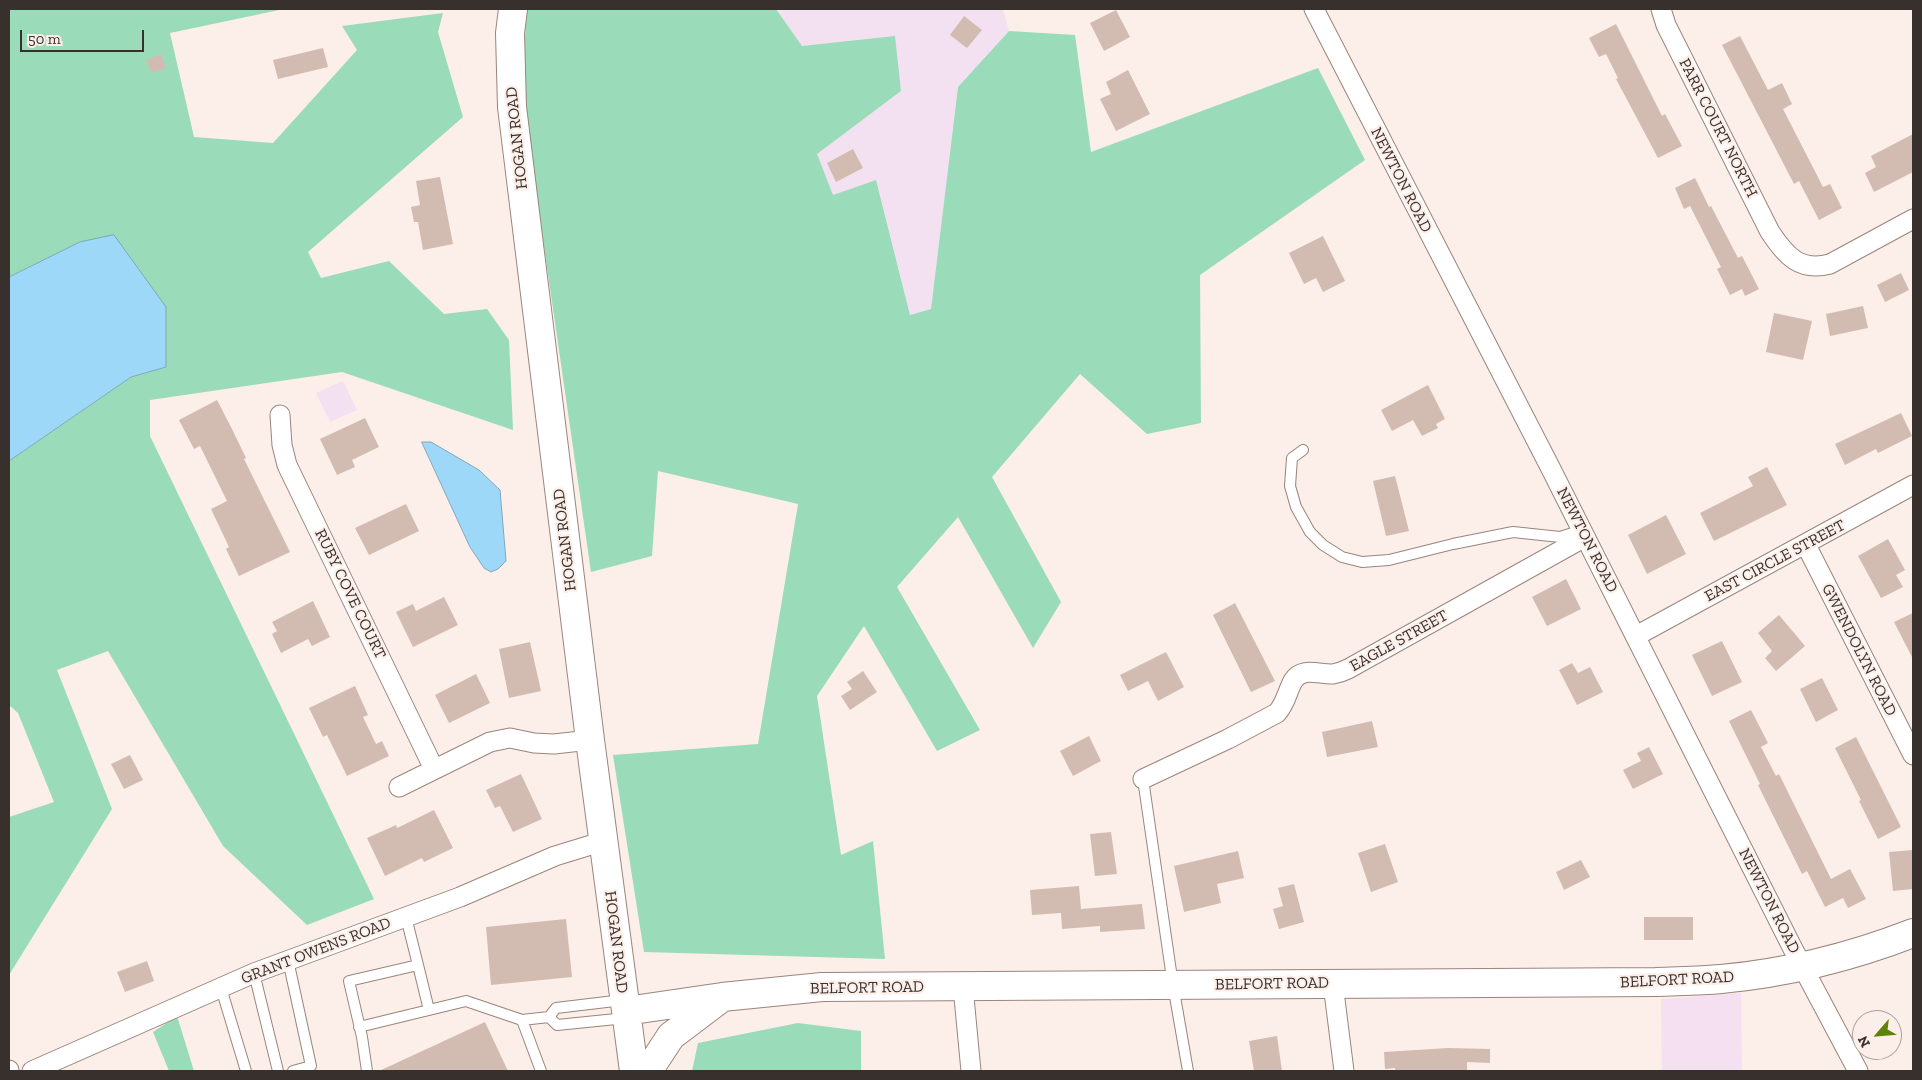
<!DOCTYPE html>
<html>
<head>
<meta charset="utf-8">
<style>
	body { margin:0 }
	#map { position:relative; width:1922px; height:1080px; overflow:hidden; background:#fceee8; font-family:"Zilla Slab",serif }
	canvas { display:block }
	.frame { position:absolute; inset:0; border:10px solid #38302c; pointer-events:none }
	.north { position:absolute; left:1852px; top:1010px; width:50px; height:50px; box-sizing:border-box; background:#fceee8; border:1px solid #aea29d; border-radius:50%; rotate:243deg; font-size:14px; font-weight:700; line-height:20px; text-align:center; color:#38302c }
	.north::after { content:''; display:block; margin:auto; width:18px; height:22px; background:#5d8408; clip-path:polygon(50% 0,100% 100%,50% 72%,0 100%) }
	.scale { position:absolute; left:20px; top:30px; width:124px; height:22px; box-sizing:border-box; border:2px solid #38302c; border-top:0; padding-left:6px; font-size:15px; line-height:18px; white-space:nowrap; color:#38302c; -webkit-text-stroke:4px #fceee8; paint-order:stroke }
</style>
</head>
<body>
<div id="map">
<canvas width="1922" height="1080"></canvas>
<div class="frame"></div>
<div class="north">N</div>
<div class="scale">50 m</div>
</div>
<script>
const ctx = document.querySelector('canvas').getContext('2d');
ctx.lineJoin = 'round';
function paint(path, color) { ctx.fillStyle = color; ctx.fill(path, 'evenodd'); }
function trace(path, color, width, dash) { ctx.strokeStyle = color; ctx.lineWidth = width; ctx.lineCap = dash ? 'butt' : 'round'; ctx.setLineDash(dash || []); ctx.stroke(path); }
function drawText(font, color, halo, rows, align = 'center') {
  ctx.font = font + ' "Zilla Slab",serif'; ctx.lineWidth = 4.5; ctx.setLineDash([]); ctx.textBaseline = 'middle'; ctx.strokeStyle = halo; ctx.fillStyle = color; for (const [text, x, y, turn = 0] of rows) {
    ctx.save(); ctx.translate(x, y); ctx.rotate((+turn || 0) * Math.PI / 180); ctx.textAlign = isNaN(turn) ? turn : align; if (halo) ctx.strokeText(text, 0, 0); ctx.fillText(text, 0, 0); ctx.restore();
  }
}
paint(new Path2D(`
	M 1741,993 L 1742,1071 L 1662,1071 L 1661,999 Z`), '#f4e0f0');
paint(new Path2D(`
	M 776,9 L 1003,9 L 1009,31 L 958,87 L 931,309 L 910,315 L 876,180 L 833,195 L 816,154 L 901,91 L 802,46 Z
	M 343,381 L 357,410 L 330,422 L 316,393 Z`), '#f3e1f2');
paint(new Path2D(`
	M 9,9 L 284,9 L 170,33 L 194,137 L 273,143 L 357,50 L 342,26 L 443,13 L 438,32 L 463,117 L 308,252 L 321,278 L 389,261 L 444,314 L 487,309 L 509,340 L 513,430 L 342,372 L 150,400 L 150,436 L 374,899 L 307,925 L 223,846 L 108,651 L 57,670 L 112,809 L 9,975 L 9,817 L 54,802 L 18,713 L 9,705 L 9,461 L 131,377 L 165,367 L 80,242 L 9,277 Z
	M 526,9 L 776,9 L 802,46 L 895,36 L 901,91 L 817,154 L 833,195 L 876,180 L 910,315 L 931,309 L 958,87 L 1009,31 L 1075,35 L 1091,152 L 1318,68 L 1365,160 L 1200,275 L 1201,423 L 1147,434 L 1080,374 L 992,477 L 1061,602 L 1033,648 L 958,517 L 897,587 L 980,730 L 937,751 L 864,626 L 817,696 L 841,855 L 873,841 L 885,959 L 644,952 L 613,755 L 758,744 L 798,504 L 658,471 L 652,556 L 591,572 L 523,101 Z
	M 177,1016 L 194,1071 L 169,1071 L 153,1032 Z
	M 798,1023 L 861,1031 L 861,1071 L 692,1071 L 698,1043 Z`), '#9adbb9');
const water = new Path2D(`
	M 114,235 L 166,307 L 166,367 L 131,377 L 9,461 L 9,277 L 80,242 Z
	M 422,442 L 431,442 L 479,470 L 500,490 L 506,561 L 498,569 L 491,572 L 484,568 L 470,547 Z`);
paint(water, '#9ed8f9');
trace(water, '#7fa6bc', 1);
paint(new Path2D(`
	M 1116,10 L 1130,37 L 1104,51 L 1090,23 Z
	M 964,16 L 982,30 L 967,48 L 950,35 Z
	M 1616,24 L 1662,116 L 1665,114 L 1682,146 L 1658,158 L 1616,79 L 1618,78 L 1606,54 L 1599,57 L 1589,38 Z
	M 1740,36 L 1768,90 L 1782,83 L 1792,104 L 1783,109 L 1823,187 L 1830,184 L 1842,208 L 1819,220 L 1799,181 L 1794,184 L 1722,45 Z
	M 323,48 L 328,67 L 278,79 L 273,60 Z
	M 161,54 L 166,68 L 152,73 L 146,60 Z
	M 1128,70 L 1150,114 L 1116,131 L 1100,99 L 1111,94 L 1106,82 Z
	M 1913,134 L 1913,172 L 1874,192 L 1865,173 L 1876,167 L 1871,156 Z
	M 853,149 L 863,168 L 836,182 L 827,163 Z
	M 440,177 L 453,244 L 423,250 L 418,222 L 414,222 L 411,207 L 420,205 L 416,181 Z
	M 1695,178 L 1709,207 L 1711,206 L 1738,258 L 1742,256 L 1759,289 L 1745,296 L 1742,289 L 1730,295 L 1717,269 L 1721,267 L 1690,206 L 1684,209 L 1675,188 Z
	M 1323,236 L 1345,281 L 1323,292 L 1316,278 L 1304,284 L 1289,253 Z
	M 1901,273 L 1909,290 L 1885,302 L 1877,285 Z
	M 1863,306 L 1868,328 L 1830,336 L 1826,314 Z
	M 1774,313 L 1812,321 L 1803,360 L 1766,352 Z
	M 1428,385 L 1445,419 L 1436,424 L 1438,428 L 1422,436 L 1413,420 L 1392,431 L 1381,410 Z
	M 217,400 L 232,429 L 246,458 L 244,459 L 290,552 L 239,576 L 226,549 L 229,547 L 211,509 L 227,501 L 200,446 L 194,449 L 179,420 Z
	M 1901,413 L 1912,436 L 1878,453 L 1876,449 L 1845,465 L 1835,444 Z
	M 365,418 L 379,447 L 352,460 L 355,467 L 337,475 L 320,439 Z
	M 1767,467 L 1787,505 L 1714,541 L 1700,513 L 1753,486 L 1748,477 Z
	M 1395,476 L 1409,531 L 1386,536 L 1373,481 Z
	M 406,504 L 419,531 L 369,555 L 355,528 Z
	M 1666,515 L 1686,554 L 1647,574 L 1628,535 Z
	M 1888,539 L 1905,570 L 1896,575 L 1903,587 L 1881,598 L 1858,556 Z
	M 1566,579 L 1581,609 L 1547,626 L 1532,597 Z
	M 444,597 L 458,625 L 413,647 L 396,612 L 413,604 L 416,611 Z
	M 313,601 L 330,637 L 312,646 L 308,639 L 281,653 L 272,634 L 277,631 L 272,622 Z
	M 1235,603 L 1275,681 L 1251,692 L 1213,615 Z
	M 1913,613 L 1913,659 L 1894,622 Z
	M 1779,615 L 1805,646 L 1776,671 L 1765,658 L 1772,651 L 1758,633 Z
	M 1722,641 L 1742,682 L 1712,696 L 1692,655 Z
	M 530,642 L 541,691 L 509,698 L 499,649 Z
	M 1166,652 L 1184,687 L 1158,701 L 1148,681 L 1128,691 L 1120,675 Z
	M 1572,663 L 1578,673 L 1590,667 L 1603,692 L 1577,705 L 1559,670 Z
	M 863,671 L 877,692 L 850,710 L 841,696 L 852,689 L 847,682 Z
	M 476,674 L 490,703 L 449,723 L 435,695 Z
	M 1822,678 L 1838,710 L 1816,722 L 1800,689 Z
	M 355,686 L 368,715 L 363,717 L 376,744 L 382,741 L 389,756 L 347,776 L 327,735 L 323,737 L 309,708 Z
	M 1751,710 L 1768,743 L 1761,747 L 1776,776 L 1779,774 L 1831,879 L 1850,869 L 1866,899 L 1848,908 L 1843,898 L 1825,907 L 1807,871 L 1802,874 L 1758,785 L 1760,784 L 1729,721 Z
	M 1372,721 L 1378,747 L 1327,757 L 1322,732 Z
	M 1089,736 L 1101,761 L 1073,776 L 1060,751 Z
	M 1856,737 L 1901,827 L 1878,839 L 1859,801 L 1861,800 L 1835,748 Z
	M 1649,747 L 1663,774 L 1633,789 L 1623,770 L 1641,761 L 1637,753 Z
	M 130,755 L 143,780 L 124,789 L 111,764 Z
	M 521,774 L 542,819 L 513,832 L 500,806 L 495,808 L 486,790 Z
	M 434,810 L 453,848 L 424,862 L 422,858 L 385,876 L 367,838 L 396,825 L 397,828 Z
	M 1111,832 L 1117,874 L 1095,876 L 1090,834 Z
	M 1385,844 L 1398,882 L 1371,892 L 1358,853 Z
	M 1913,850 L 1913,889 L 1893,891 L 1889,852 Z
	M 1238,851 L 1244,878 L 1217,884 L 1221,903 L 1184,912 L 1174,866 Z
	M 1581,860 L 1590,877 L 1564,890 L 1556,872 Z
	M 1294,884 L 1304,922 L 1279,929 L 1273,909 L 1283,906 L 1278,888 Z
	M 1079,886 L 1081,909 L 1142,904 L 1145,929 L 1100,932 L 1100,926 L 1062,929 L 1061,913 L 1032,915 L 1030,890 Z
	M 1644,917 L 1693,917 L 1693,940 L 1644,940 Z
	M 566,919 L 572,977 L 491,985 L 486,927 Z
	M 147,961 L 154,981 L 125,992 L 117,972 Z
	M 485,1022 L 508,1071 L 379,1071 Z
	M 1277,1036 L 1282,1071 L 1254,1071 L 1249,1041 Z
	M 1448,1048 L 1490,1049 L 1490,1063 L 1467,1062 L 1467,1071 L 1395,1071 L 1395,1068 L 1385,1069 L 1384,1052 Z`), '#d2bcb2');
const lane = new Path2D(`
	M 1303,450 L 1292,458 L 1290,486 L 1296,507 L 1310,532 L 1323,545 L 1342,557 L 1362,562 L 1389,560 L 1453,544 L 1513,532 L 1560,537 L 1582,530
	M 1143,779 L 1173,985 L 1188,1071
	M 288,960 L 311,1066 L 293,1071
	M 418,965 L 429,1010
	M 254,973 L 278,1071
	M 221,988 L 246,1071
	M 623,1000 L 556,1008 L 549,1017 L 557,1025 L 626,1018
	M 522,1020 L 549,1017
	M 359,1027 L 466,1001 L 522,1020 L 541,1071
	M 367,1071 L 362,1037 L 349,981 L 418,965 L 406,917`);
const street = new Path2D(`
	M 1314,9 L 1550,467 L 1792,947 L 1858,1071
	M 1661,9 L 1666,25 L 1770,232 C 1786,256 1800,272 1830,264 L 1913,219
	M 280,415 L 282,445 L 287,465 L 434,769
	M 1806,545 L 1913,755
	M 1636,636 L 1913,485
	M 1143,779 L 1228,739 L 1277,713 C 1286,703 1287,692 1293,681 C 1302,666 1320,675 1333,674 C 1338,673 1344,671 1348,669 L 1585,537
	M 399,787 L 490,742 L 510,738 L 534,743 L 554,744 L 590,740
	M 1333,984 L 1344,1071
	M 963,987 L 971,1071
	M 9,1070 L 9,1071
	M 32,1071 L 254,973 L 460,897 L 555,856 L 604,841`);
const secondary = new Path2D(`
	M 513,9 L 510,33 L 512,107 L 590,740 L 634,1071
	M 626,1011 L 722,997 L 822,987 L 1656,982 C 1678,981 1700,981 1721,979 C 1787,973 1851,957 1913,933
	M 648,1071 L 671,1036 L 720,999`);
trace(lane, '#99857c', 12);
trace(street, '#99857c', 21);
trace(secondary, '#99857c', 30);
trace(lane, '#fff', 10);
trace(street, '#fff', 19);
trace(secondary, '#fff', 28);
drawText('16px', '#38302c', '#fceee8', [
	["PARR COURT NORTH",1718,128,63],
	["HOGAN ROAD",517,138,-96],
	["NEWTON ROAD",1401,180,63],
	["HOGAN ROAD",565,540,-97],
	["NEWTON ROAD",1587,540,63],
	["EAST CIRCLE STREET",1775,561,-28],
	["RUBY COVE COURT",350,594,64],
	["EAGLE STREET",1399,641,-29],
	["GWENDOLYN ROAD",1859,650,63],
	["NEWTON ROAD",1769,901,63],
	["HOGAN ROAD",616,942,83],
	["GRANT OWENS ROAD",316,951,-21],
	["BELFORT ROAD",1677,980,-3],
	["BELFORT ROAD",1272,984,-1],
	["BELFORT ROAD",867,988,-1]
]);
</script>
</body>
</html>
